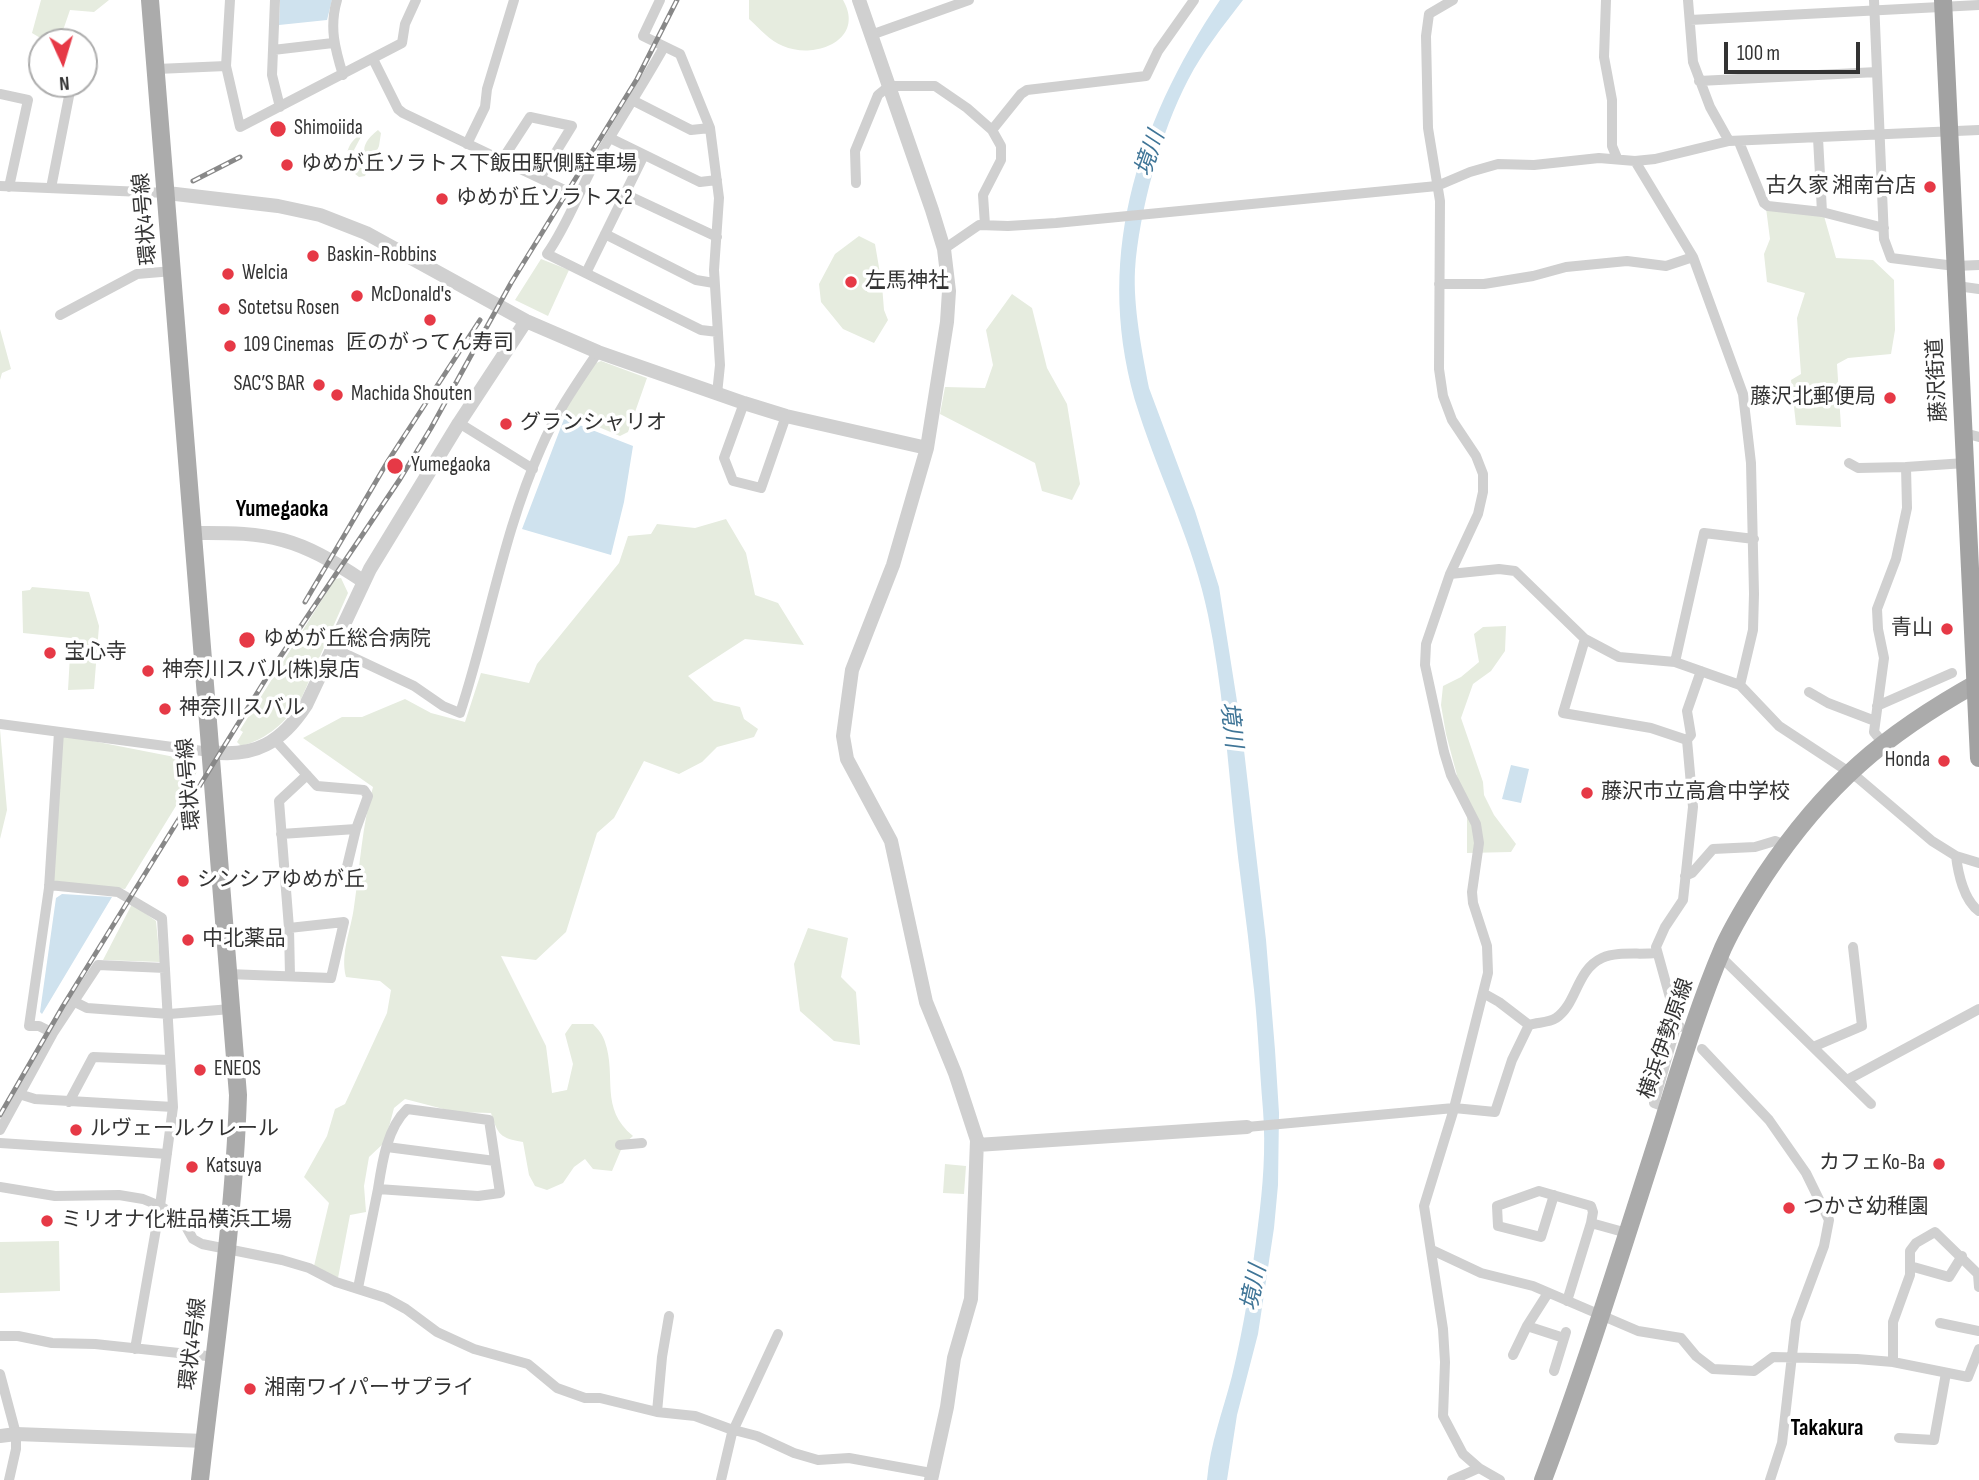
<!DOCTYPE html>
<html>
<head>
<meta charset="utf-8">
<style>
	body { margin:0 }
	#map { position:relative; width:1979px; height:1480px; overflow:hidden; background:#fff; font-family:"Sofia Sans Condensed",sans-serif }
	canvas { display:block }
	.north { position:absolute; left:28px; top:28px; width:70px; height:70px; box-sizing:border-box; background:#fff; border:2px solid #adadad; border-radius:50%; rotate:176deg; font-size:19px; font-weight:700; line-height:28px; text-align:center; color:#333 }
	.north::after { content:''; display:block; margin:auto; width:24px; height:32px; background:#e63946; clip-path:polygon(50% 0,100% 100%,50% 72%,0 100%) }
	.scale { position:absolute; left:1724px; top:42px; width:136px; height:32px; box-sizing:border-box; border:4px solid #333; border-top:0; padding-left:9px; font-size:21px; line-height:24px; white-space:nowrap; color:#333; -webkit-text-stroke:5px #fff; paint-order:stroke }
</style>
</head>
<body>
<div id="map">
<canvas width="1979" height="1480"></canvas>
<div class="north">N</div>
<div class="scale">100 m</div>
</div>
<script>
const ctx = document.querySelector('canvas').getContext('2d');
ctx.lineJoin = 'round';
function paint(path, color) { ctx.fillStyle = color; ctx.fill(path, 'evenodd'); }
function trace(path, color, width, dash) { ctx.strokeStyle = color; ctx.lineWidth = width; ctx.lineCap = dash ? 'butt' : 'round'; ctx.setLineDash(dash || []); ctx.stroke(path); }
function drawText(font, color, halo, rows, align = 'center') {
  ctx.font = font + ' "Sofia Sans Condensed","Noto Sans JP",sans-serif'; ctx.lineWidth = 7; ctx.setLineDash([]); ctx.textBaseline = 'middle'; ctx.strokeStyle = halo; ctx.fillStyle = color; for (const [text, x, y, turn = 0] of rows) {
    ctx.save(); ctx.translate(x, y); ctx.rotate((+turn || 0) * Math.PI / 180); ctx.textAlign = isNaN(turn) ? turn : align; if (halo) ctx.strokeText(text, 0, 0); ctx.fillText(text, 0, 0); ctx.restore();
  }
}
paint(new Path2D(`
	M 41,0 L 109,0 L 94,12 L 70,10 L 59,42 L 47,42 L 32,33 Z
	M 749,0 L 843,0 C 866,40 815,60 783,46 C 770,41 759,28 749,19 Z
	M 378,130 L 381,133 L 379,146 L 373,159 L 368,159 C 359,148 368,138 378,130 Z
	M 363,133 L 354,150 L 359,164 L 367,171 L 365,176 L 359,177 C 341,164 344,143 363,133 Z
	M 1766,208 L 1824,216 L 1836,258 L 1873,260 L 1894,280 L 1895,330 L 1891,354 L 1848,358 L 1837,364 L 1841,427 L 1796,425 L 1791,380 L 1801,374 L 1797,318 L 1805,293 L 1767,282 L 1764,254 L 1770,239 Z
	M 859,236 L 875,244 L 882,285 L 884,310 L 888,320 L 874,343 L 843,329 L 821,302 L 819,284 L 835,254 Z
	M 541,259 L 569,270 L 548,316 L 515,300 Z
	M 1012,294 L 1032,308 L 1047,368 L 1067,404 L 1080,484 L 1072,500 L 1042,491 L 1035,463 L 940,414 L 945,387 L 985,388 L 993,365 L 986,330 Z
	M 0,329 L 11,369 L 2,373 L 0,380 Z
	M 601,361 L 647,378 L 628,432 L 620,436 L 563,412 L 594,364 Z
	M 726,519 L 746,553 L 755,595 L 778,603 L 804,645 L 745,639 L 688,676 L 714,701 L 740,707 L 744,719 L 758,729 L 754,737 L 717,747 L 702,762 L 679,774 L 644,761 L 614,818 L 597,833 L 566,932 L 536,960 L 501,956 L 546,1046 L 552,1093 L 567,1090 L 573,1064 L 565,1034 L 572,1024 L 593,1024 C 598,1029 603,1035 605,1042 C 617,1077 599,1108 633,1136 L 623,1145 L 612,1171 L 593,1169 L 585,1159 L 574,1167 L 563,1183 L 547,1190 L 535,1186 L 529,1175 L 523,1142 C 500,1138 498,1135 491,1113 L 455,1112 L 405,1099 L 394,1108 L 385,1142 L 369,1157 L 364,1186 L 366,1212 L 350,1215 L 338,1278 L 314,1266 L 329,1203 L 304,1177 L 327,1136 L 335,1109 L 345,1104 L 387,1013 L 391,990 L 380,981 L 346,977 C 340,954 351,930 354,907 C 360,866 362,826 373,787 L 303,738 L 342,717 L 362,717 L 405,699 L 431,713 L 465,722 L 481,673 L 529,683 L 537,664 L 619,563 L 628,536 L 651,534 L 657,524 L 695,528 Z
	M 341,578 L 348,593 L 301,699 C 286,722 268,739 241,746 L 237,742 L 243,732 L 240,730 L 335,579 Z
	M 32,587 L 89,592 L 99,626 L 94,689 L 68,690 L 71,638 L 23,633 L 22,591 L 30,590 Z
	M 1506,626 L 1505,651 L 1491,671 L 1473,684 L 1461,718 L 1483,782 L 1484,795 L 1494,815 L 1516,844 L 1511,852 L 1467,853 L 1467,813 L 1446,734 L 1441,705 L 1443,686 L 1461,677 L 1479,662 L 1474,634 L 1483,627 Z
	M 0,729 L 7,810 L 0,839 Z
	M 62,735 L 195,761 L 198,770 L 125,889 L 53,882 Z
	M 132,904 L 156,921 L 160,962 L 103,960 Z
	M 808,928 L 848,938 L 841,977 L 856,992 L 860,1045 L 834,1041 L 800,1011 L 794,964 Z
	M 945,1164 L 966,1166 L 964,1194 L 943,1193 Z
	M 59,1241 L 60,1291 L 0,1293 L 0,1242 Z`), '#e6ecdf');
paint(new Path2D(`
	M 280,0 L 332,0 L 327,20 L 279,25 Z
	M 1220,0 L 1243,0 C 1223,26 1203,51 1188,80 C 1161,131 1139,212 1135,270 C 1133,306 1142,352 1149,388 L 1195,511 L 1219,587 L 1242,733 L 1266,940 L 1275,1050 L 1279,1113 L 1278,1185 L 1274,1228 L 1258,1334 L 1237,1415 L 1227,1480 L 1207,1480 C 1210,1444 1223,1411 1232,1376 C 1244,1326 1252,1276 1258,1225 C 1263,1187 1266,1148 1263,1110 C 1259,1065 1258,1019 1252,973 C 1247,922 1239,871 1234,821 C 1227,752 1222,683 1208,615 C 1194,545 1161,481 1139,413 C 1091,264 1136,125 1220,0 Z
	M 564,419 L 633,446 L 624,502 L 611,555 L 522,529 Z
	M 1511,765 L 1529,769 L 1521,803 L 1502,799 Z
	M 62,894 L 112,897 L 42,1014 L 40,1012 L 56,898 Z`), '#cfe2ee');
trace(new Path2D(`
	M 230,0 L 226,66 L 240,127 L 402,43 L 405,24 L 416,0
	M 275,0 L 272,75 L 280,107
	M 337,0 C 329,27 335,49 343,75
	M 660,0 L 643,36 L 680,54 L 710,128 L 719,198 L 714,270 L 720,365 L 717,394
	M 1453,0 L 1429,14 L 1426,36 L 1428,128 L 1440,201 L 1439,369 L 1443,396 L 1452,420 L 1476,456 L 1483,474 L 1483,492 L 1478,514 L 1450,574 L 1426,644 L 1425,665 L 1444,752 L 1451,775 L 1476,824 L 1479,843 L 1472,892 L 1473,903 L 1487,946 L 1488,973 L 1453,1112 L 1424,1206 L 1443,1329 L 1445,1362 L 1443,1416 L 1463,1454 L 1479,1468 L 1500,1480
	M 1606,0 L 1604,57 L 1612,100 L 1612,146 L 1617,158
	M 1688,0 L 1693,62 L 1710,107 L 1729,141
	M 1874,0 L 1884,239 L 1891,258 L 1955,266 L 1979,265
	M 1690,20 L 1979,5
	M 871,35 L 969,0
	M 664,47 C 641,88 615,127 592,168 C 577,197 566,227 547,254 L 701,330 L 718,332
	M 273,50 L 333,43
	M 373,59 L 398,109 L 403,113 L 577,196
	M 157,69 L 226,66
	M 1699,81 L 1877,72
	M 0,94 L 28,100 L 9,187
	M 634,101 L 691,130 L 710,128
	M 992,130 L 1021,94 L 1027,90 L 1146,76 L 1158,51 L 1194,0
	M 610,138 L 700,182 L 717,180
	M 1818,138 L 1822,212
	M 1739,142 L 1764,203 L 1768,206 L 1822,212 L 1884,228
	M 467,144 L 485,107 L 487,89 L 514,0
	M 502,160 L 530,117 L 572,126 L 540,178
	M 1635,161 L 1693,257 L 1743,394 L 1751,463 L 1754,594 L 1753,630 L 1740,685
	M 856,183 L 855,151 L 878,95 L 889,86 L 935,86 L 967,108 L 992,130 L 1001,146 L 1001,160 L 983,195 L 985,225
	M 0,186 L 167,193
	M 51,188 L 70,91
	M 625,194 L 717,237
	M 605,234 L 696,280 L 714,283
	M 944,249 L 979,225 L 1008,226 L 1056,223 L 1437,186 L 1470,172 L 1498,164 L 1534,165 L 1599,158 L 1635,161 L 1655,159 L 1729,141 L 1979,130
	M 586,273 L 644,155
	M 1439,284 L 1484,284 L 1533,276 L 1566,267 L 1627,261 L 1666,266 L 1693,257
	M 1957,286 L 1979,289
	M 60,315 L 137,274 L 173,271
	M 744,403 L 724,458 L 733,481 L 761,488 L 786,416
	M 459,423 L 533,469
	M 1964,433 L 1979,437
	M 1849,463 L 1858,468 L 1906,467 L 1907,508 L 1896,559 L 1877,609 L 1878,629 L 1884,658 L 1874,732 L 1883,743
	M 1906,467 L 1965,463
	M 1450,574 L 1499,569 L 1515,571 L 1585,639 L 1619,657 L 1675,662 L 1740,685 L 1779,726 L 1858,778 L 1932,841 L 1956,856 C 1958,873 1964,901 1979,911
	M 1585,639 L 1563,713 L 1651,728 L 1687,740 L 1693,807 L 1683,900 L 1665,927 L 1656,947 L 1677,1023 L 1680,1027
	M 333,648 L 414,686 L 443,706 L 460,713 C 489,625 503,533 541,448 C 556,413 577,383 598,352
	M 1675,662 L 1704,533 L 1754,539
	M 1809,692 L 1828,703 L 1875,721
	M 1877,706 L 1952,673
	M 0,724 L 210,752
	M 275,740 L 317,786 L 364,790 L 368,796 L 356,829 L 345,875 L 285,880
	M 1687,740 L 1691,735 L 1687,711 L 1701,671
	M 281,834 L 356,829
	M 1956,856 L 1979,863
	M 1685,876 L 1692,873 L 1713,849 L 1755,847 L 1775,841 L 1785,845
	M 49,885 L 118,892 L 162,918 L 173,1107 L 160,1206 L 135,1349
	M 1720,956 L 1871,1104
	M 228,974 L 331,978 L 344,922 L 289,928
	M 290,976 L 289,928 L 279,801 L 307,775
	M 1483,993 L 1499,1002 L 1529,1025
	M 75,1002 L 87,1008 L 169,1014 L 231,1009
	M 53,1033 L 39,1026 L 29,1026 L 49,888 L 59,732
	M 1813,1047 L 1862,1026 L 1853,947
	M 1702,1049 L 1769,1120 L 1806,1173 L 1829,1220 L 1824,1246 L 1796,1321 L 1782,1443 L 1770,1480
	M 1847,1080 L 1979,1009
	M 19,1094 L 35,1099 L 173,1107
	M 69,1102 L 93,1057 L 170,1060
	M 1668,1108 L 1654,1103 L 1677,1023
	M 1247,1127 L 1454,1108 L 1495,1112 L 1512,1060 L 1529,1025 C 1538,1022 1548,1023 1556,1018 C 1577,1004 1576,970 1602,958 C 1618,951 1639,955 1656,953
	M 0,1130 L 53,1033 L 98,965 L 165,968
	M 0,1143 L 167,1154
	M 620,1145 L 642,1143
	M 387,1147 L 495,1161
	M 0,1187 L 55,1196 L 119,1195 L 143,1199 L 160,1206 L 175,1215 L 184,1223 L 193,1239 L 202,1244 L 282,1260 L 309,1268 L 336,1282 L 386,1298 L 406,1309 L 437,1332 L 474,1349 L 528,1364 L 557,1388 L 585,1398 L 600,1398 L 657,1412 L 695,1416 L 730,1429 L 757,1436 L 794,1453 L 818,1460 L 849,1458 L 931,1473
	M 1554,1195 L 1541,1237 L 1498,1226 L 1497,1206 L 1539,1191 L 1591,1206 L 1593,1212 L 1591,1223 L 1567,1301
	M 1591,1223 L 1627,1233
	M 1432,1250 L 1481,1273 L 1533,1286 L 1638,1331 L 1681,1338 L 1696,1356 L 1713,1369 L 1754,1371 L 1773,1357 L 1857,1359 L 1893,1362 L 1968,1377 L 1979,1349
	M 1910,1266 L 1949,1277 L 1962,1256
	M 358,1288 L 378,1189 L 478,1196 L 500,1193 L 489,1120 L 407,1109 C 387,1128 382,1163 378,1189
	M 1940,1323 L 1979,1331
	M 1527,1326 L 1564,1338
	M 0,1336 L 18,1336 L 52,1343 L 95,1344 L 216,1357
	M 1513,1355 L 1527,1326 L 1548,1293
	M 1893,1362 L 1893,1322 L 1910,1275 L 1910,1251 L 1916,1243 L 1935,1232 L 1978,1274 L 1979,1287
	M 1554,1371 L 1566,1332
	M 0,1374 L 16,1434 L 16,1449 L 9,1480
	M 657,1412 L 662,1357 L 669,1316
	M 1899,1438 L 1934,1440 L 1946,1373
	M 721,1480 L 732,1433 L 778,1334
	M 1452,1480 L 1479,1468`), '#d0d0d0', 10);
trace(new Path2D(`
	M 859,0 L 932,210 L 944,249 L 949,291 L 947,322 L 927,448 L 893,565 L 852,670 L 843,736 L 847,759 L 891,841 L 926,1002 L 955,1073 L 977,1140 L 971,1299 L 954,1358 L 947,1407 L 931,1480
	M 167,193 L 278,206 L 320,215 L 366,233 L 526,321 L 598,352 L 744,403 L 786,416 L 927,448
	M 193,533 C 272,532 297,537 363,581
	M 210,752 C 255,758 282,742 306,705 L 370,569 L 459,423 L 526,321
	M 977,1145 L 1247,1127
	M 0,1436 L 16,1434 L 205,1441`), '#d0d0d0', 14);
trace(new Path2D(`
	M 150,0 L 238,1095 C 234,1224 214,1352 200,1480
	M 1543,1480 C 1585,1369 1620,1256 1656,1144 C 1677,1078 1696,1011 1723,948 C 1735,922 1750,898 1765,875 C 1825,785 1885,734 1979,682`), '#ababab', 18);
trace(new Path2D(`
	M 1943,0 L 1979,758`), '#a2a2a2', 18);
const rail = new Path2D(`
	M 193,181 L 240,157
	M 305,602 L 388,461 L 480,320
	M 0,1115 L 63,1006 L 272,669 L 400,479 L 431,428 L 511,283 L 637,79 L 677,0`);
trace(rail, '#888', 5);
trace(rail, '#fff', 2.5, [8]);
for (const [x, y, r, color] of [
	[278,129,9,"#e63946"],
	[287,165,7,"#e63946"],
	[1930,187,7,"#e63946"],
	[442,199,7,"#e63946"],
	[313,256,7,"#e63946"],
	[228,274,7,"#e63946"],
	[851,282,7,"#e63946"],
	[357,296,7,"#e63946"],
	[224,309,7,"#e63946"],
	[430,320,7,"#e63946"],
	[230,346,7,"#e63946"],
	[319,385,7,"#e63946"],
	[337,395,7,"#e63946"],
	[1890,398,7,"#e63946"],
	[506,424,7,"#e63946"],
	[395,466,9,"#e63946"],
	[1947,629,7,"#e63946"],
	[247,640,9,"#e63946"],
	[50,653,7,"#e63946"],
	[148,671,7,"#e63946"],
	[165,709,7,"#e63946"],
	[1944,761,7,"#e63946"],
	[1587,793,7,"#e63946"],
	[183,881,7,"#e63946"],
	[188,940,7,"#e63946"],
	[200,1070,7,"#e63946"],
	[76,1130,7,"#e63946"],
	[1939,1164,7,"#e63946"],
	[192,1167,7,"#e63946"],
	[1789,1208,7,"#e63946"],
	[47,1221,7,"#e63946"],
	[250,1389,7,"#e63946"]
]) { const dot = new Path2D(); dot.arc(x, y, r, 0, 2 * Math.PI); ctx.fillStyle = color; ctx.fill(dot); trace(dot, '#fff', 2.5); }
drawText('21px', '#333', '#fff', [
	["Shimoiida",294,129],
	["ゆめが丘ソラトス下飯田駅側駐車場",301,165],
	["古久家 湘南台店",1916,187,"right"],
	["ゆめが丘ソラトス2",456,199],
	["Baskin-Robbins",327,256],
	["Welcia",242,274],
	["左馬神社",865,282],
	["McDonald's",371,296],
	["Sotetsu Rosen",238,309],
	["匠のがってん寿司",430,344,"center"],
	["109 Cinemas",244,346],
	["SAC’S BAR",305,385,"right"],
	["Machida Shouten",351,395],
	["藤沢北郵便局",1876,398,"right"],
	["グランシャリオ",520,424],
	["Yumegaoka",411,466],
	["青山",1933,629,"right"],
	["ゆめが丘総合病院",263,640],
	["宝心寺",64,653],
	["神奈川スバル(株)泉店",162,671],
	["神奈川スバル",179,709],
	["Honda",1930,761,"right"],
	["藤沢市立高倉中学校",1601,793],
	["シンシアゆめが丘",197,881],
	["中北薬品",202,940],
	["ENEOS",214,1070],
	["ルヴェールクレール",90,1130],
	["カフェKo-Ba",1925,1164,"right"],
	["Katsuya",206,1167],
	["つかさ幼稚園",1803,1208],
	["ミリオナ化粧品横浜工場",61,1221],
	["湘南ワイパーサプライ",264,1389]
], 'left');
drawText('21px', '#333', '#fff', [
	["環状4号線",146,219,-95],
	["藤沢街道",1938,380,-93],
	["環状4号線",190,784,-95],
	["横浜伊勢原線",1667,1039,-71],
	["環状4号線",194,1344,-83]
]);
drawText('italic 23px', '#3f7597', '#fff', [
	["境川",1151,154,-71],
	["境川",1230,725,83],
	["境川",1255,1288,-78]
]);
drawText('bold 23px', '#000', '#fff', [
	["Yumegaoka",282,510],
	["Takakura",1827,1429]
]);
</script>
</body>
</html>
